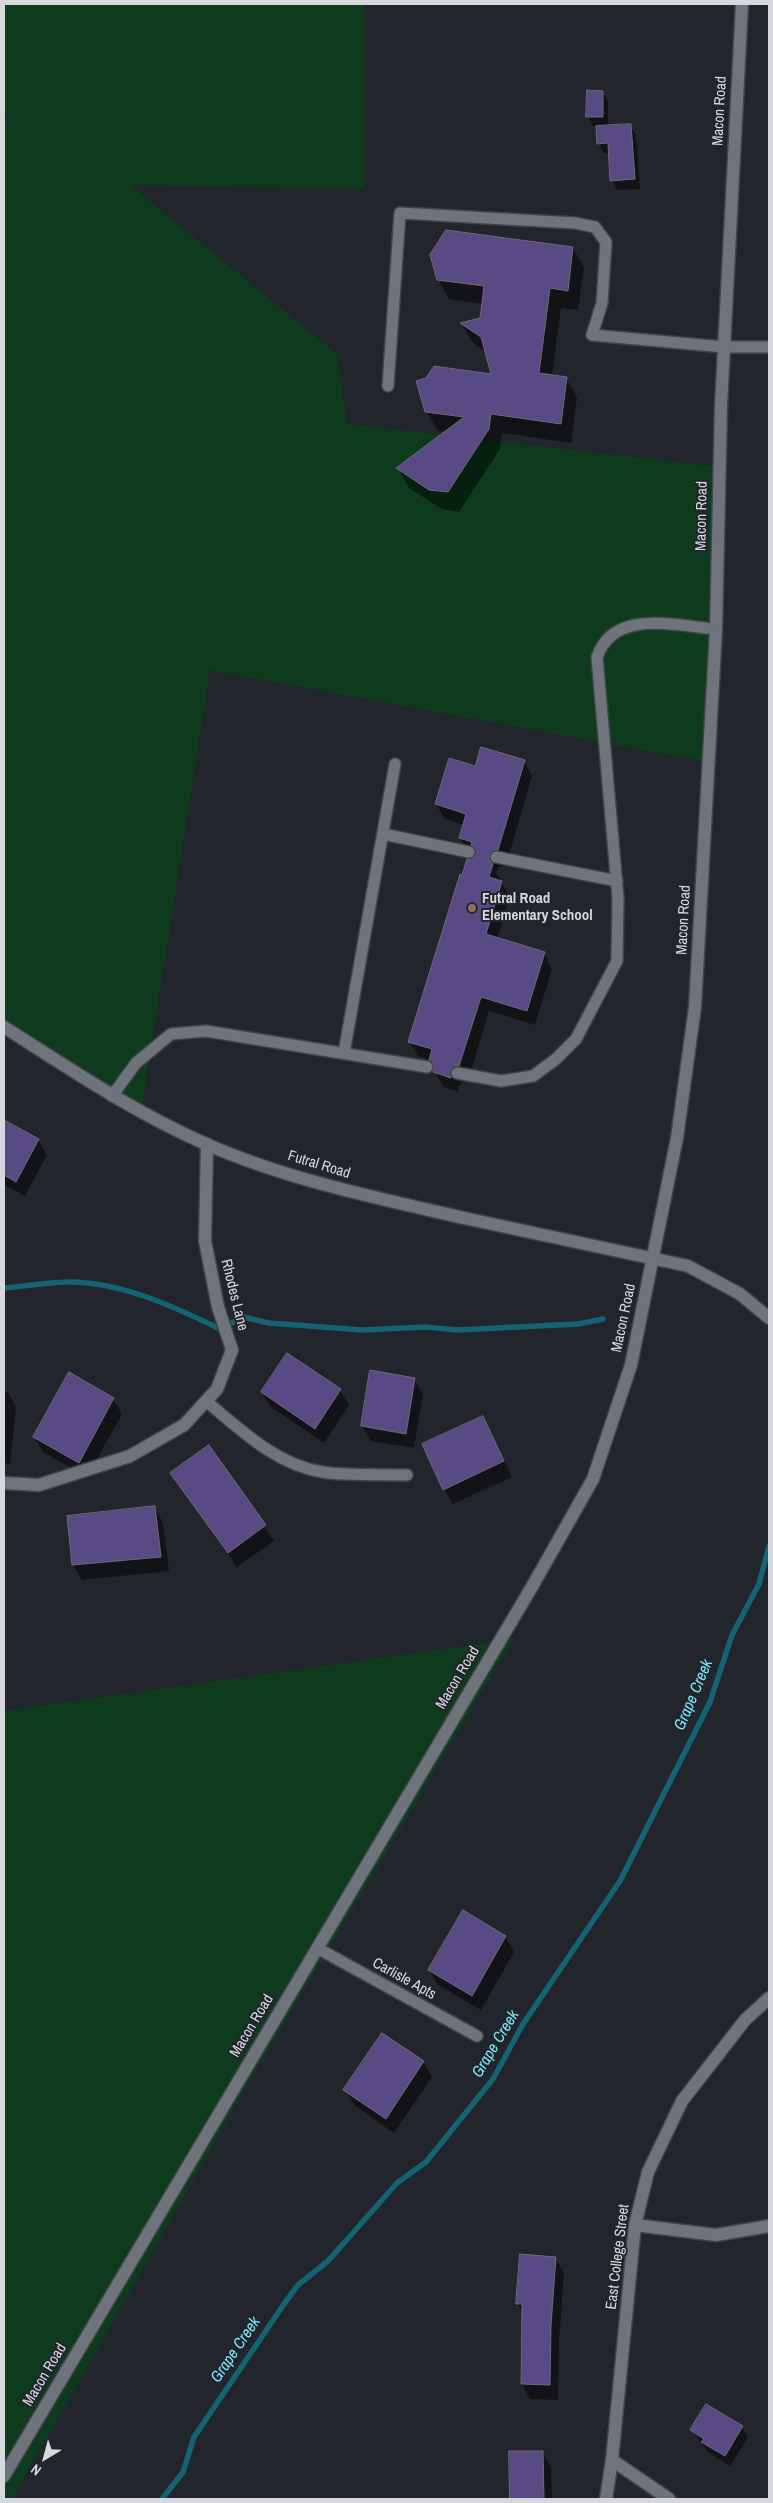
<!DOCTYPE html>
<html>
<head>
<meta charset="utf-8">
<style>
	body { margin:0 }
	#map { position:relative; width:773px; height:2503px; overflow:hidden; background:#22252c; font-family:"Archivo Narrow",sans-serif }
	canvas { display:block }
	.frame { position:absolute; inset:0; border:5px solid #d6d8dd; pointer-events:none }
	.north { position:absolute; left:20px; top:2433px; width:50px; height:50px; -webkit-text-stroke:4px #22252c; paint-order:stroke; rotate:217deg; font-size:14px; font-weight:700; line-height:20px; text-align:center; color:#d6d8dd }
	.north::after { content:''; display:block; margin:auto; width:18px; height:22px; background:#d6d8dd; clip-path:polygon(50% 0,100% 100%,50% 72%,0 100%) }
</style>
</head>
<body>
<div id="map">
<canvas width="773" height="2503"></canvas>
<div class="frame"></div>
<div class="north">N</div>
</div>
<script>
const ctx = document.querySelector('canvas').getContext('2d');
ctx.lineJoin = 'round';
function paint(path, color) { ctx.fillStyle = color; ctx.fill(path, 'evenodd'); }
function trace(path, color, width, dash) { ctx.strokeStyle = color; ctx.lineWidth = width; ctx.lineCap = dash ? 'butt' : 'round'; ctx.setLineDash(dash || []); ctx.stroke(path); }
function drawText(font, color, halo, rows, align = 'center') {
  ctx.font = font + ' "Archivo Narrow",sans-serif'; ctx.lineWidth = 4; ctx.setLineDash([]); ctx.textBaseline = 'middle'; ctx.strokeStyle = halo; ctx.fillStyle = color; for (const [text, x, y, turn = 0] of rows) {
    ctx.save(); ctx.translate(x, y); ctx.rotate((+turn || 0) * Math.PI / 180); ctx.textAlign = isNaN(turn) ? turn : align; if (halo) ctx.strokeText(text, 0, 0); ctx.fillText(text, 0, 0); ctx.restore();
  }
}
paint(new Path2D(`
	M 4,4 L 364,4 L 364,189 L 130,185 L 337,354 L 347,424 L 719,467 L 713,763 L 210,670 L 142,1107 L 107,1095 L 4,1021 L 4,119 L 8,114 L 4,110 Z
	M 514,1639 L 244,2091 L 12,2499 L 4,2499 L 4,1711 Z`), '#0e3a1d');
paint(new Path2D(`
	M 603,92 L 608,102 L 608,127 L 630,126 L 636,135 L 640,189 L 617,190 L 612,180 L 610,153 L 604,153 L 598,143 L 597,126 L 593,126 L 588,116 Z
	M 573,248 L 584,268 L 578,310 L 561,308 L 552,376 L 566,378 L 577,397 L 571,443 L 502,433 L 500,449 L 459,512 L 442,509 L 409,488 L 398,468 L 445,432 L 438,431 L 426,411 L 493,375 L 486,352 L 473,343 L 462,324 L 481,319 L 483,304 L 449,299 L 438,279 Z
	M 524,761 L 532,776 L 506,865 L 499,867 L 496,872 L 510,897 L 497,939 L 544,954 L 552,969 L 535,1025 L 489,1011 L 468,1081 L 463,1081 L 458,1087 L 459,1092 L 443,1087 L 430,1060 L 418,1056 L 410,1042 L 463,876 L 477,855 L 469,853 L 460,838 L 464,825 L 445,819 L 436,804 L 476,768 Z
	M 4,1122 L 38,1140 L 47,1155 L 25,1196 L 4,1185 Z
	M 414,1379 L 423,1394 L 414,1448 L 371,1441 L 362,1426 Z
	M 340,1390 L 349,1405 L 324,1443 L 271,1407 L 262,1393 Z
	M 4,1392 L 8,1392 L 16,1407 L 10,1464 L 4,1463 Z
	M 113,1399 L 122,1414 L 87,1477 L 43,1452 L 34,1437 Z
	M 483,1417 L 512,1477 L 453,1504 L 444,1489 Z
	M 209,1447 L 274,1541 L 237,1567 L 172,1473 Z
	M 155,1508 L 163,1523 L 169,1571 L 82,1580 L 73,1565 L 68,1517 Z
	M 505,1937 L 514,1952 L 481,2010 L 438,1985 L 429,1970 Z
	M 423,2062 L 432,2077 L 394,2133 L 354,2105 L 345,2090 Z
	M 555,2258 L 564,2273 L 559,2341 L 558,2400 L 530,2399 L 522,2384 L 523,2313 L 518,2304 Z
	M 742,2427 L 748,2437 L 730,2466 L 708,2452 L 692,2430 Z
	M 543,2452 L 551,2467 L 552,2499 L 511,2499 L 510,2453 Z`), '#0007');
trace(new Path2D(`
	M 4,1288 C 24,1286 45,1283 66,1282 C 119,1281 173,1306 220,1329 L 243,1317 L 269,1323 L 362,1330 L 426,1327 L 457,1330 L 578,1324 L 603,1319
	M 162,2499 L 183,2472 L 194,2437 L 284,2304 L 298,2285 L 328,2261 L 397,2183 L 426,2162 L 493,2079 L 523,2024 L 620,1881 L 710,1702 L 732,1635 L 759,1584 L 769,1546`), '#136372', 5.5);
const building = new Path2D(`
	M 587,90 L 603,91 L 603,117 L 586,117 Z
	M 631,124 L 635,179 L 610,181 L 608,143 L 597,144 L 596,126 Z
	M 446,230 L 573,247 L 568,291 L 550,288 L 539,373 L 567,377 L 561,424 L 491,414 L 489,429 L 448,492 L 429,490 L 396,468 L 464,417 L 425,412 L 416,381 L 426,378 L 434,366 L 491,374 L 481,337 L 460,323 L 480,318 L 484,286 L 437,280 L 430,255 Z
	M 481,747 L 525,760 L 498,850 L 493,850 L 489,855 L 489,860 L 493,864 L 489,877 L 502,881 L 486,934 L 545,952 L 527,1011 L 481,997 L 459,1066 L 454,1066 L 450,1071 L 451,1078 L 433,1072 L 434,1065 L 429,1060 L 432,1049 L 408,1042 L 460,874 L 462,875 L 467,859 L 474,857 L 476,853 L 471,845 L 472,842 L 459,838 L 466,814 L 435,804 L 449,758 L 475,766 Z
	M 4,1120 L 39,1139 L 16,1182 L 4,1175 Z
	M 287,1353 L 341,1389 L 315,1429 L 261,1392 Z
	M 370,1370 L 415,1378 L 406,1434 L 361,1426 Z
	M 69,1372 L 114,1398 L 79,1463 L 33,1437 Z
	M 483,1416 L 504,1461 L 443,1490 L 422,1444 Z
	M 209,1445 L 266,1525 L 228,1553 L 170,1473 Z
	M 155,1506 L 161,1557 L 72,1565 L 67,1516 Z
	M 463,1910 L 506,1936 L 472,1996 L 428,1970 Z
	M 382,2033 L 424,2061 L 386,2119 L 343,2090 Z
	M 520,2254 L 556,2257 L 551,2325 L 550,2385 L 521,2384 L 522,2304 L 516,2304 Z
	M 706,2404 L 743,2426 L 725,2456 L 701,2442 L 704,2439 L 690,2430 Z
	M 509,2451 L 543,2451 L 544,2499 L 510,2499 Z`);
paint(building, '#574a85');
trace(building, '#6c6b73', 1);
const lane = new Path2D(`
	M 388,386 L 400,213 L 575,223 L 595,227 L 606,242 L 602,303 L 592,335 L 724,347 L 769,347
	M 383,834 L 469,852
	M 496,857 L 617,881
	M 344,1053 L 395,764
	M 457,1073 L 501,1081 L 533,1076 L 556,1059 L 576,1039 L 617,961 L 618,898 L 597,657 C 614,608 675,626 716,629
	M 112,1096 L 136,1063 L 171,1034 L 206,1031 L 427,1067
	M 206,1401 C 240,1429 276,1465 322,1472 C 349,1476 379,1474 407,1475
	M 317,1948 L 477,2036`);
const street = new Path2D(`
	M 464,1218 L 688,1266 L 740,1294 L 769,1318
	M 4,1483 L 39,1485 L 130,1456 L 184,1425 L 217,1389 L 232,1350 L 218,1307 L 205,1241 L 207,1144
	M 635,2225 L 716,2235 L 769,2226
	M 612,2460 L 669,2499
	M 606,2499 L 612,2460 L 635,2225 L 648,2172 L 682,2101 L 745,2020 L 769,1998`);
const secondary = new Path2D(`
	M 4,1027 C 70,1069 135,1113 206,1144 C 288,1180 377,1198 464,1218
	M 4,2476 L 533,1585 L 593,1479 L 631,1365 L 677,1138 L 695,1007 L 716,629 L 721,406 L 742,4`);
trace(lane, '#404348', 14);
trace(street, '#404348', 15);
trace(secondary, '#404348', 15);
trace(lane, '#6f737b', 11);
trace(street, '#6f737b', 12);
trace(secondary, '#6f737b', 12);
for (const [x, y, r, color] of [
	[472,908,5,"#8d6e63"]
]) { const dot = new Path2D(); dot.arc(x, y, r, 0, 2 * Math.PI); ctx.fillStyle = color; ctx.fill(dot); trace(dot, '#22252c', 2); }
drawText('15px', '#d6d8dd', '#22252c', [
	["Macon Road",720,111,-87],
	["Macon Road",702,516,-89],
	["Macon Road",684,920,-87],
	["Futral Road",319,1165,17],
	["Rhodes Lane",234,1295,76],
	["Macon Road",624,1318,-78],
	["Macon Road",458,1678,-59],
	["Carlisle Apts",404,1979,29],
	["Macon Road",252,2026,-59],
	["East College Street",618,2257,-83],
	["Macon Road",45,2375,-59]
]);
drawText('bold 15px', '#d6d8dd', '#22252c', [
	["Futral Road",482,899],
	["Elementary School",482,916]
], 'left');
drawText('italic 16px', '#7ee3f9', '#22252c', [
	["Grape Creek",694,1695,-67],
	["Grape Creek",496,2044,-59],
	["Grape Creek",236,2350,-56]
]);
</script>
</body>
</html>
